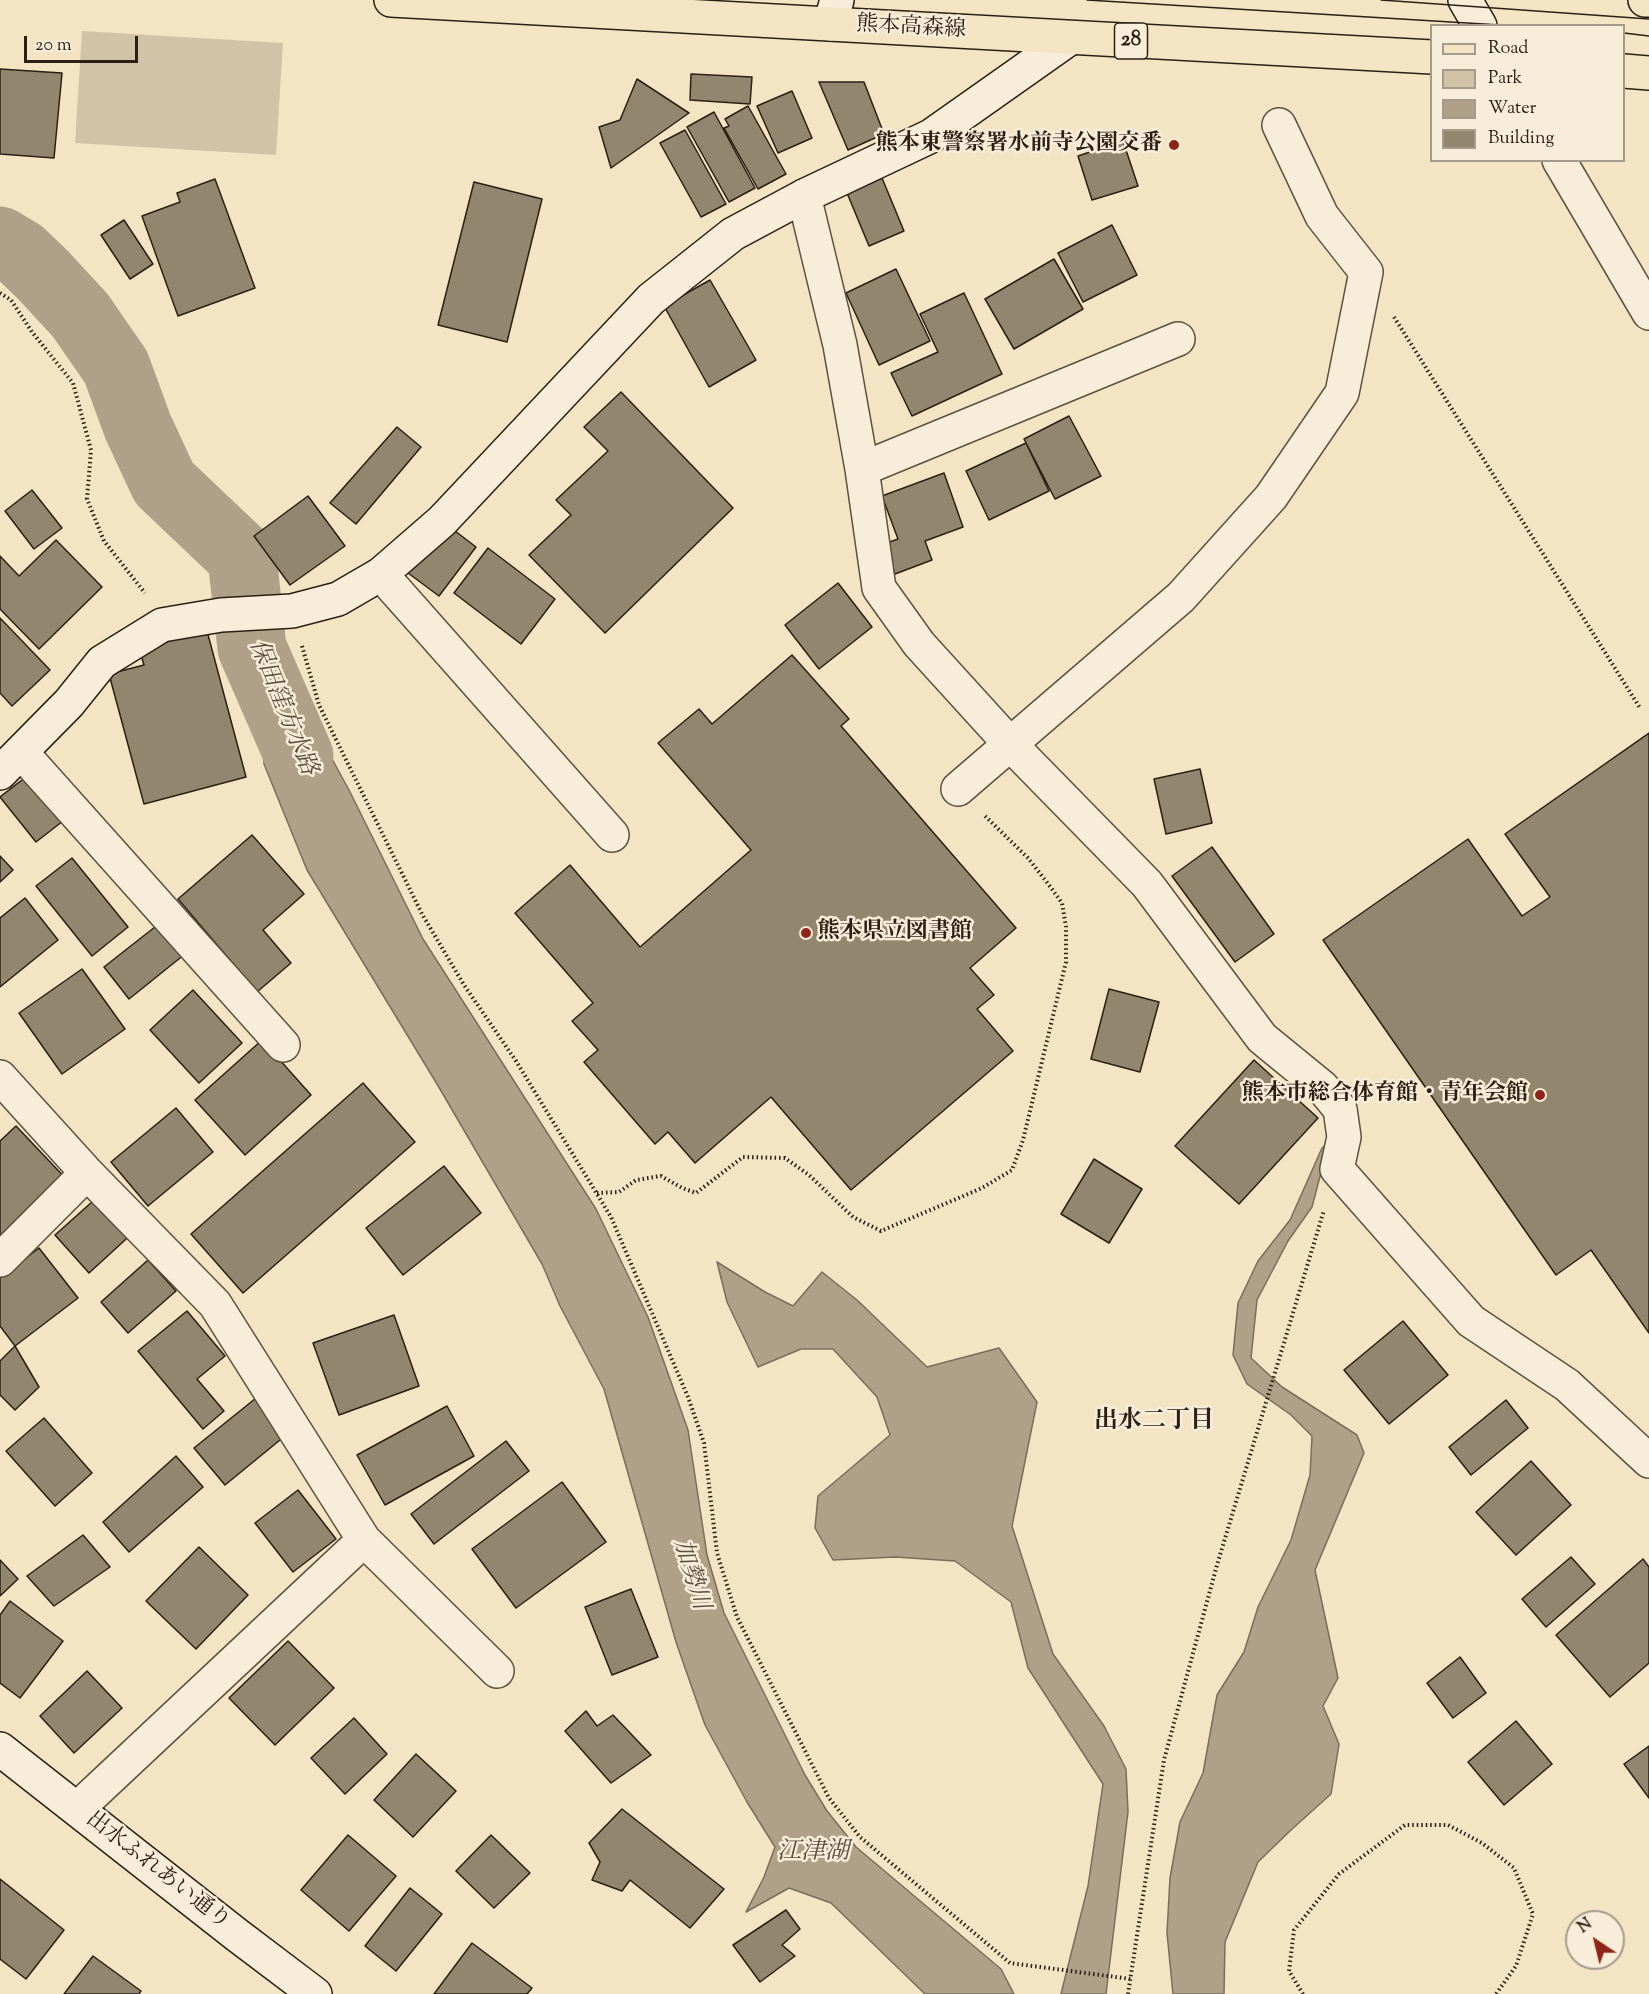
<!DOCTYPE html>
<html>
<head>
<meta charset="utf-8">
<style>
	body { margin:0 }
	#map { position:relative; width:1649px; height:1994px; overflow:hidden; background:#f3e4c4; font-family:"Sorts Mill Goudy",serif }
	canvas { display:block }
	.legend { position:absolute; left:1430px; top:24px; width:195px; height:138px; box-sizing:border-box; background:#f7edd9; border:2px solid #a59b8a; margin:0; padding:8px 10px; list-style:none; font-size:18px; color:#2b2013 }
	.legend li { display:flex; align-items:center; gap:12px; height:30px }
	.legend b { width:30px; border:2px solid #a59b8a }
	.north { position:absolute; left:1565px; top:1910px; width:60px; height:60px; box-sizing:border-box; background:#f7edd9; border:2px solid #a59b8a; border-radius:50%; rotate:325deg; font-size:16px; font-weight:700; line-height:24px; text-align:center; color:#2b2013 }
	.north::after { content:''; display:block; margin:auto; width:21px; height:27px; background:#8f2418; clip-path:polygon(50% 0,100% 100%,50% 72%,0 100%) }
	.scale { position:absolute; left:24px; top:36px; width:114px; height:27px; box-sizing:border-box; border:3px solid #2b2013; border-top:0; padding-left:8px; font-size:18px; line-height:21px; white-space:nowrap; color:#2b2013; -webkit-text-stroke:4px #f7edd9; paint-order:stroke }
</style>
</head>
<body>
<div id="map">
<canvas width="1649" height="1994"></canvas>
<ul class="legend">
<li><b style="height:8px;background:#f3e4c4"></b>Road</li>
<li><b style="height:16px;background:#d1c3a6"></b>Park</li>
<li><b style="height:16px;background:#afa188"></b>Water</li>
<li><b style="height:16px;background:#93866f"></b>Building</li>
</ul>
<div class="north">N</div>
<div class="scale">20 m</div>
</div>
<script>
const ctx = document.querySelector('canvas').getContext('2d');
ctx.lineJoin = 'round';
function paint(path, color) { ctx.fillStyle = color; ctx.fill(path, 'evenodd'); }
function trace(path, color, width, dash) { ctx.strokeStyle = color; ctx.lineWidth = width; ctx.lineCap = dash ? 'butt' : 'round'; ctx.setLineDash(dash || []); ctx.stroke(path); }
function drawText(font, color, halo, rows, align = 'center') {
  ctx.font = font + ' "Sorts Mill Goudy","Noto Serif JP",serif'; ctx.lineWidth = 5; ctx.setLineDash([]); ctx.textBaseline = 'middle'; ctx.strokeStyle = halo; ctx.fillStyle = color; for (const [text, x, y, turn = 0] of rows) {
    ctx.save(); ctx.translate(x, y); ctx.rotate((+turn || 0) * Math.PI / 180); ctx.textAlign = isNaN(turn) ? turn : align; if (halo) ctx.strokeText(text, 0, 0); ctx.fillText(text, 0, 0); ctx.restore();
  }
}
paint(new Path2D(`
	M 82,31 L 283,43 L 276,155 L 75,143 Z`), '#d1c3a6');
const water = new Path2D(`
	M 261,650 L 314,726 L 349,790 L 423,939 L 596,1209 L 648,1317 L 688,1430 L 707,1555 L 724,1613 L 805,1775 L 827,1811 L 856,1847 L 1001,1969 L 1014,1994 L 925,1994 L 831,1903 L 789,1888 L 746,1912 L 764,1877 L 775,1847 L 747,1802 L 705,1725 L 676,1642 L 604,1389 L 560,1306 L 542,1264 L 437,1084 L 307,870 L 264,764 Z
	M 1329,1142 L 1312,1207 L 1288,1241 L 1257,1300 L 1251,1358 L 1282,1387 L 1357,1435 L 1364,1453 L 1315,1570 L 1338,1678 L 1323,1706 L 1339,1744 L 1331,1794 L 1291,1830 L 1258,1862 L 1225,1942 L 1224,1994 L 1173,1994 L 1167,1933 L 1170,1878 L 1180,1822 L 1203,1773 L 1217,1695 L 1244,1652 L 1258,1607 L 1291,1540 L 1310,1475 L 1312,1436 L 1291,1415 L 1247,1384 L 1233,1355 L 1238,1303 L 1258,1261 L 1290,1220 L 1322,1148 Z
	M 717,1262 L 765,1292 L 793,1306 L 822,1272 L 857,1300 L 927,1367 L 999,1348 L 1037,1402 L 1012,1526 L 1053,1654 L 1104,1726 L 1126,1769 L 1128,1812 L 1106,1994 L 1061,1994 L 1088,1886 L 1103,1784 L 1028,1668 L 1011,1602 L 955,1561 L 895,1557 L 833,1560 L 815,1528 L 818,1496 L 890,1435 L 877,1397 L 833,1349 L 801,1349 L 758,1367 L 727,1302 Z`);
paint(water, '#afa188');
trace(water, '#7a6d59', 1.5);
trace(new Path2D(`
	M 0,241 L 20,253 L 43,275 L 80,315 L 116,367 L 138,427 L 164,483 L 242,557 L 252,648 L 299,756`), '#afa188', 69);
const building = new Path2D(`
	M 0,69 L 62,73 L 54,158 L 0,154 Z
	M 691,74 L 752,77 L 750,104 L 690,100 Z
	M 637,79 L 689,113 L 611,168 L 599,127 L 620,120 Z
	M 819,82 L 864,82 L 884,134 L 848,150 Z
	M 792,91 L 812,138 L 778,153 L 757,106 Z
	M 748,106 L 786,174 L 758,189 L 724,128 L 729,126 L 725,119 Z
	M 714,112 L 755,188 L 729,202 L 687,127 Z
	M 685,130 L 726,204 L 701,217 L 660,143 Z
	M 1123,141 L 1138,186 L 1092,200 L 1078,156 Z
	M 882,178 L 904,231 L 869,246 L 847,193 Z
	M 215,179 L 255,288 L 178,316 L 142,216 L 180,202 L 177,193 Z
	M 474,182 L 542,199 L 507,342 L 438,325 Z
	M 124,220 L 153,264 L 130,279 L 101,235 Z
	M 1112,225 L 1137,275 L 1083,302 L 1058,253 Z
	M 1054,259 L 1083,309 L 1014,349 L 985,299 Z
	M 896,269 L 930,341 L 879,365 L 846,293 Z
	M 710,280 L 756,360 L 709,387 L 664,306 Z
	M 964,293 L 1002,374 L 912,416 L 891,373 L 938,352 L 920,314 Z
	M 621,392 L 733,508 L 605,633 L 529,555 L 571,515 L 556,500 L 608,451 L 584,427 Z
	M 1069,416 L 1101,476 L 1055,499 L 1024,439 Z
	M 397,427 L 421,447 L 356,524 L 330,503 Z
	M 1026,443 L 1049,491 L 989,520 L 966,471 Z
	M 944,473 L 963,527 L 925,541 L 932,560 L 895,574 L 884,544 L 898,539 L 882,496 Z
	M 32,490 L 62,528 L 34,549 L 5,511 Z
	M 308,496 L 345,546 L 290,585 L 254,536 Z
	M 442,521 L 476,547 L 439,596 L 404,570 Z
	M 56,540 L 102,587 L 39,649 L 0,609 L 0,556 L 19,576 Z
	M 488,548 L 555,599 L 521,644 L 454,593 Z
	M 838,583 L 872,627 L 819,669 L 785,625 Z
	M 0,618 L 50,670 L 12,706 L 0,693 Z
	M 207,631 L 246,777 L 144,804 L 109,674 L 144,665 L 139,649 Z
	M 792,655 L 849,719 L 841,726 L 1016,928 L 970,968 L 994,995 L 977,1009 L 1013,1051 L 851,1190 L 771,1097 L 695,1163 L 668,1132 L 655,1144 L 584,1062 L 598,1050 L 572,1021 L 593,1003 L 515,913 L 570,865 L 640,947 L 751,850 L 658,743 L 699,709 L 712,724 Z
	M 1649,733 L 1649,1333 L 1591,1250 L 1556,1275 L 1323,940 L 1468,839 L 1522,916 L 1550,897 L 1505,834 Z
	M 1200,769 L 1212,823 L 1166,834 L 1154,779 Z
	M 27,776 L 63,821 L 36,842 L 0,797 Z
	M 252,835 L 304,894 L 263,930 L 291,963 L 257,992 L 178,899 Z
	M 1212,847 L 1274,934 L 1235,962 L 1172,876 Z
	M 0,856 L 13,870 L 0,882 Z
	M 72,858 L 128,927 L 92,956 L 36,886 Z
	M 25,898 L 58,940 L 0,987 L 0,918 Z
	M 160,923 L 185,954 L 129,999 L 104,967 Z
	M 82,969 L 125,1029 L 62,1074 L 19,1013 Z
	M 1109,989 L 1159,1002 L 1140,1072 L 1091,1059 Z
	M 193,990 L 242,1043 L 199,1083 L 150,1030 Z
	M 262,1040 L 311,1095 L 245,1155 L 195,1100 Z
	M 1254,1060 L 1318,1118 L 1239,1204 L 1175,1146 Z
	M 363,1083 L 415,1142 L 243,1293 L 191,1234 Z
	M 176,1108 L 213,1152 L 148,1206 L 111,1162 Z
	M 16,1126 L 71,1184 L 0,1250 L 0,1141 Z
	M 1094,1159 L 1142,1189 L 1109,1243 L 1061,1214 Z
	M 444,1166 L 481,1213 L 403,1275 L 366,1228 Z
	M 102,1193 L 136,1230 L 89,1273 L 55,1235 Z
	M 39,1248 L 78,1298 L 15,1346 L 0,1326 L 0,1278 Z
	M 148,1260 L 176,1291 L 128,1333 L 101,1302 Z
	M 187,1311 L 225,1356 L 197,1379 L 224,1411 L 203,1429 L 138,1351 Z
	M 394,1315 L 419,1386 L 339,1415 L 313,1343 Z
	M 1403,1321 L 1448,1375 L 1389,1424 L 1344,1370 Z
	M 15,1346 L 39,1387 L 15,1410 L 0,1395 L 0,1361 Z
	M 261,1394 L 291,1431 L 225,1485 L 194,1448 Z
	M 1506,1400 L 1528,1428 L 1471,1475 L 1449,1447 Z
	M 447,1406 L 474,1456 L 385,1505 L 357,1455 Z
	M 44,1418 L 92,1473 L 55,1506 L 6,1451 Z
	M 506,1441 L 529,1471 L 434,1544 L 411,1514 Z
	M 176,1456 L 203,1487 L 129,1552 L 103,1522 Z
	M 1531,1461 L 1571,1505 L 1516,1555 L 1476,1512 Z
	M 562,1482 L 606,1542 L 516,1608 L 472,1549 Z
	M 298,1490 L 336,1539 L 293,1572 L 255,1523 Z
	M 83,1535 L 110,1567 L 54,1606 L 27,1576 Z
	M 199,1547 L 248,1595 L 196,1649 L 146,1601 Z
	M 1571,1557 L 1595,1584 L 1546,1627 L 1522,1599 Z
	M 1643,1559 L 1649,1567 L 1649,1663 L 1610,1697 L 1556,1635 Z
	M 0,1560 L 18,1579 L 0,1596 Z
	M 631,1589 L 658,1657 L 612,1675 L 585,1607 Z
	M 10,1601 L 63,1641 L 20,1698 L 0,1683 L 0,1615 Z
	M 288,1641 L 334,1688 L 275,1745 L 229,1698 Z
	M 1460,1657 L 1486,1693 L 1453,1718 L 1427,1683 Z
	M 87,1671 L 122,1708 L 74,1753 L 40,1716 Z
	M 586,1711 L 597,1726 L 613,1715 L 651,1755 L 611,1783 L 565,1731 Z
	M 354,1718 L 387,1754 L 345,1794 L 311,1758 Z
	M 1516,1721 L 1552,1764 L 1504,1805 L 1468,1762 Z
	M 1649,1746 L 1649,1798 L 1624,1764 Z
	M 416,1754 L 456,1791 L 413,1837 L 374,1800 Z
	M 622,1809 L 724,1889 L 690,1928 L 630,1880 L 622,1891 L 592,1880 L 600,1862 L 589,1843 Z
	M 348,1835 L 396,1876 L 349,1931 L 301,1890 Z
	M 491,1835 L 530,1873 L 494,1908 L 456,1871 Z
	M 0,1879 L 64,1930 L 26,1979 L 0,1959 Z
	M 410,1888 L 442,1914 L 396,1971 L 365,1946 Z
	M 786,1910 L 800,1929 L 782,1945 L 795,1956 L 760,1982 L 733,1945 Z
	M 472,1943 L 532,1988 L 527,1994 L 434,1994 Z
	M 93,1956 L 141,1991 L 139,1994 L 64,1994 Z`);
paint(building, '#93866f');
trace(building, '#2b2013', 1.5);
const street = new Path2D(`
	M 1559,160 L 1649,313
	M 804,196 L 840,345 L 862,469 L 879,588 L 919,644 L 1010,744 L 1147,884 L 1262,1038 L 1322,1087 L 1340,1109 L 1344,1137 L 1337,1169 L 1471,1321 L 1567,1385 L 1649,1461
	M 862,469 L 1178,339
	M 381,574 L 612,835
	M 21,752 L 283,1045
	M 958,789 L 1181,597 L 1271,497 L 1342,393 L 1366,272 L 1322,216 L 1279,125
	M 0,1077 L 87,1173 L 215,1304 L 364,1540 L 497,1671
	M 0,1260 L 87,1173
	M 77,1809 L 364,1540`);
const secondary = new Path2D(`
	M 1465,0 L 1480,26
	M 830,24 L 837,0
	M 0,773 L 69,703 L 102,662 L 162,625 L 221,615 L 292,611 L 338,599 L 381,574 L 442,521 L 651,299 L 733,234 L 804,196 L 931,136 L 1070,38
	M 0,1749 L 237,1935 L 315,1994`);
const primary = new Path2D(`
	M 391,0 L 1432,57
	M 1645,0 L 1649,0
	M 1624,71 L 1649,73`);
trace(street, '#5d513f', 36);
trace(secondary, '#2b2013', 36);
trace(primary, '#2b2013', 36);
trace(new Path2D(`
	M 0,293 L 11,300 L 32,332 L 73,383 L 91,450 L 87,499 L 104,541 L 145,593
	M 1394,317 L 1640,708
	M 302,646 L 319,705 L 422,914 L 464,985 L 516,1061 L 611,1217 L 688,1397 L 704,1443 L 717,1553 L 737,1617 L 829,1798 L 860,1837 L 1010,1963 L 1131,1979
	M 597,1193 L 619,1192 L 636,1180 L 661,1176 L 682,1188 L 696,1193 L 743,1157 L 785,1158 L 809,1175 L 853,1217 L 881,1231 L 982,1188 L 1012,1170 L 1023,1140 L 1066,962 L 1066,927 L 1062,903 L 1049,885 L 1028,858 L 983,814
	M 1128,1994 L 1164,1760 L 1217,1565 L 1324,1210
	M 1303,1994 L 1289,1971 L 1294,1930 L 1339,1874 L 1405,1825 L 1448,1825 L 1482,1843 L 1514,1868 L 1533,1914 L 1516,1966 L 1496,1994`), '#2b2013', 4, [1.5, 3]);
trace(street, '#f7edd9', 33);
trace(secondary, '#f7edd9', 33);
trace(primary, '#f3e4c4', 33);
trace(new Path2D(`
	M 1087,0 L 1517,26
	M 1381,0 L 1649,19
	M 1624,33 L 1649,36`), '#2b2013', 1.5);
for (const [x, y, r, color] of [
	[1174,145,6,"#8f2418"],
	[806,933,6,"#8f2418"],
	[1540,1095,6,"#8f2418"]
]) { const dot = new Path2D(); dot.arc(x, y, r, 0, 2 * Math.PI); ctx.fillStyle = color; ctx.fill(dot); trace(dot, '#f7edd9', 2); }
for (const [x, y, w] of [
	[1131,41,33]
]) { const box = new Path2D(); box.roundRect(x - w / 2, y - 18, w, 36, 4.5); ctx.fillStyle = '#f7edd9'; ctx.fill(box); trace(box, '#2b2013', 1.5); }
drawText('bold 21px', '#2b2013', null, [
	["28",1131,41]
]);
drawText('22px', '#2b2013', '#f7edd9', [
	["熊本高森線",911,29,3],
	["出水ふれあい通り",157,1872,38]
]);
drawText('bold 22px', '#2b2013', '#f7edd9', [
	["熊本東警察署水前寺公園交番",1162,145],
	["熊本県立図書館",818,933,"left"],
	["熊本市総合体育館・青年会館",1528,1095]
], 'right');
drawText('italic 24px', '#594d3c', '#f7edd9', [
	["保田窪方水路",281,708,68],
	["加勢川",689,1575,73],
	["江津湖",813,1854]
]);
drawText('bold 24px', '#2b2013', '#f7edd9', [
	["出水二丁目",1154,1423]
]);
</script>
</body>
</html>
